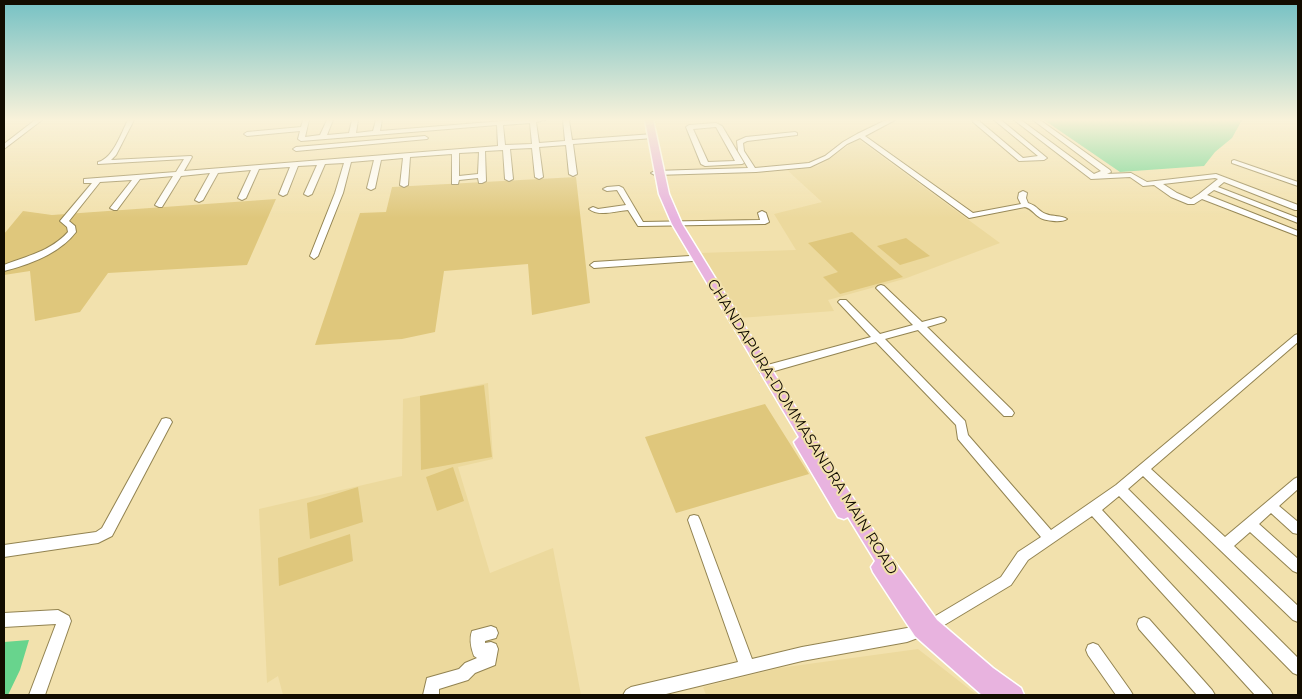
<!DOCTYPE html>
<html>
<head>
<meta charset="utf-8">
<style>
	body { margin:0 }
	#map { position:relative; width:1302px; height:699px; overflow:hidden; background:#f2e1ad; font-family:Montserrat,sans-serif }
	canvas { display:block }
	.frame { position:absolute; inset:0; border:5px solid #120c00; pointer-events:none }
</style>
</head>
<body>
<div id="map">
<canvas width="1302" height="699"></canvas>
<div class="frame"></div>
</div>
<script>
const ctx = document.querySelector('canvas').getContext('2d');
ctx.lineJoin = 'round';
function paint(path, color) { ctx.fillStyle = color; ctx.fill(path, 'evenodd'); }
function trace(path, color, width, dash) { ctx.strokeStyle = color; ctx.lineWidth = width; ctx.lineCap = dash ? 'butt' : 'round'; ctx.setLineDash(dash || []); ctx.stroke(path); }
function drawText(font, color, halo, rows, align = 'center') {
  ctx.font = font + ' Montserrat,sans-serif'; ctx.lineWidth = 4; ctx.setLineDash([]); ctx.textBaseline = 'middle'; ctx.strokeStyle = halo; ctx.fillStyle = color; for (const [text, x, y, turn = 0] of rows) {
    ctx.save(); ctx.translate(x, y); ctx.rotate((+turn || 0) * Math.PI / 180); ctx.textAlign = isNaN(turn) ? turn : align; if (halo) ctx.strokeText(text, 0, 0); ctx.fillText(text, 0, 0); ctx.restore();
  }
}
paint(new Path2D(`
	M 858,139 L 1000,243 L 904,279 L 828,300 L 834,311 L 739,318 L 699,253 L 796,250 L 774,214 L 822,202 L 787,170 L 818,166 Z
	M 488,383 L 493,459 L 458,467 L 490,573 L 553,548 L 581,695 L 283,695 L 278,676 L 267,683 L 259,509 L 402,476 L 403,399 Z
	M 918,649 L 977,695 L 706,695 L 703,687 L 779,668 Z`), '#ecd99d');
paint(new Path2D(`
	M 576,177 L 590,303 L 532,315 L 528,264 L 444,271 L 435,332 L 402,339 L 315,345 L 360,213 L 386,212 L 392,187 Z
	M 276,199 L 247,265 L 108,273 L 80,312 L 35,321 L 30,271 L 4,275 L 4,234 L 23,211 L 52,215 Z
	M 852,232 L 903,277 L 840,294 L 823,277 L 838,272 L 808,243 Z
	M 906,238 L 930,256 L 900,265 L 877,246 Z
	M 484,385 L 492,457 L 421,470 L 420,396 Z
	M 765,404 L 809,474 L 676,513 L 645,437 Z
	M 453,467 L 464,501 L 437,511 L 426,477 Z
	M 358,487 L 363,522 L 310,539 L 307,503 Z
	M 350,534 L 353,561 L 279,586 L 278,558 Z`), '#dfc77c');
paint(new Path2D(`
	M 1044,120 L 1242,120 L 1232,138 L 1215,152 L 1204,166 L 1120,172 Z
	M 29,640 L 20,670 L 8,695 L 4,695 L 4,642 Z`), '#68d48d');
const minor = new Path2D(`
	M 35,120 L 42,120 L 4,149 L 4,144 Z
	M 128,120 L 134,120 L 116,155 L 111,160 L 191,156 L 192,157 L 184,171 L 498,146 L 497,125 L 301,141 L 298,139 L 300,131 L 247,136 L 244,134 L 247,132 L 301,127 L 303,120 L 309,120 L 305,137 L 320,135 L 327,120 L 333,120 L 327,135 L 349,133 L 352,120 L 358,120 L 356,133 L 373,131 L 376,120 L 382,120 L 380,131 L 515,120 L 545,120 L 536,122 L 539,143 L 565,141 L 563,120 L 569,120 L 572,140 L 653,134 L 656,136 L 653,138 L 573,144 L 577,174 L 573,176 L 569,174 L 566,145 L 539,147 L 543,177 L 539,179 L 535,177 L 532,148 L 510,149 L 513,179 L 509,181 L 505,179 L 503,150 L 485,151 L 486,181 L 482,183 L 479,183 L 478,178 L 459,180 L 458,184 L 452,184 L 452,154 L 410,157 L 408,185 L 404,187 L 400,185 L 403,158 L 381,160 L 375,188 L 371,190 L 367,188 L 374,160 L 351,162 L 343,193 L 318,256 L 314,259 L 310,256 L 335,193 L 344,163 L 325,164 L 312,194 L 308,196 L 304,194 L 317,165 L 298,166 L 287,194 L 283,196 L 279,194 L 290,167 L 259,169 L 246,198 L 242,200 L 238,198 L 251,170 L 218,173 L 203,200 L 199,202 L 195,200 L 210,173 L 181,176 L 162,207 L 159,207 L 155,205 L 173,176 L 140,179 L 117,210 L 114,210 L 110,208 L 132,180 L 100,182 L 69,221 L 75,226 L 76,232 C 60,253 29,265 4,271 L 4,265 C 27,256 51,251 68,232 L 67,227 L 60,221 L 92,183 L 84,183 L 84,179 L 176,172 L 184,159 L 98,164 L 98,162 C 113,159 121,133 128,120 ZM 530,123 L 532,144 L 505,145 L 503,125 ZM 479,152 L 478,174 L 459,176 L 459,153 Z
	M 886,120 L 895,120 L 865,136 L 973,213 L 1021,204 L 1018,198 L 1019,193 L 1023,191 L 1027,193 L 1026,198 L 1028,203 C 1038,206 1039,212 1046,214 C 1053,217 1061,215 1067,219 C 1062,223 1044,221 1039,217 C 1033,213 1032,209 1025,207 L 969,218 L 860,138 L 847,144 L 829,158 L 810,167 L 756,172 L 655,175 L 651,173 L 655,171 L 748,168 L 738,151 L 737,141 L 746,137 L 795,132 L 797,133 L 797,135 L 747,141 L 743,143 L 744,151 L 755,168 L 809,163 L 825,156 L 843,142 L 857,134 Z
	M 972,120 L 978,120 L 1023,158 L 1038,156 L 994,120 L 1001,120 L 1047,158 L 1044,160 L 1019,161 L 973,122 Z
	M 1014,120 L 1021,120 L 1094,174 L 1101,171 L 1033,120 L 1040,120 L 1110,170 L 1111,172 L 1107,174 L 1131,173 L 1147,182 L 1216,174 L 1298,205 L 1298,210 L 1295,210 L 1224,182 L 1218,187 L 1298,218 L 1298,223 L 1214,190 L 1207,195 L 1298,231 L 1298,236 L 1202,199 L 1194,204 L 1188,204 L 1171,197 L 1154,185 L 1143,186 L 1130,177 L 1091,179 ZM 1215,178 L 1218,179 L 1199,194 L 1191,199 L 1177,193 L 1163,184 Z
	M 716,123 L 722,126 L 744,163 L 742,164 L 705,166 L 701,164 L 686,127 L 689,125 ZM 716,127 L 735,161 L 708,162 L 693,129 Z
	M 425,136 L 428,138 L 427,139 L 296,151 L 293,149 L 296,147 Z
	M 1234,160 L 1298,182 L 1298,186 L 1232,163 L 1232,161 Z
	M 619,186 L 623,188 L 643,222 L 760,220 L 758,213 L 762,211 L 766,213 L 769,222 L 765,224 L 641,226 L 638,226 L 628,210 C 616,211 599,217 589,209 L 593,207 L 598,209 L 626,205 L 617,190 L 607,191 L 603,189 L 607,187 Z
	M 690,256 L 693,257 L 694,259 L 693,261 L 594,268 L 590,265 L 594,262 Z
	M 881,285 L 884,286 L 922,322 L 941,317 L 944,318 L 946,320 L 944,322 L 927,327 L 1012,410 L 1014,413 L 1012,416 L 1004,416 L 918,330 L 885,339 L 965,421 L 968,435 L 1051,530 L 1116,485 L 1295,335 L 1298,334 L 1298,342 L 1151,469 L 1225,537 L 1294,479 L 1298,477 L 1298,489 L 1279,506 L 1298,522 L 1298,534 L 1293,533 L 1271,513 L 1259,524 L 1298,559 L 1298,573 L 1293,571 L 1250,532 L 1234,546 L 1298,606 L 1298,622 L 1293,620 L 1143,476 L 1128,489 L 1298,658 L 1298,675 L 1293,673 L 1119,496 L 1102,510 L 1270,690 L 1273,695 L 1255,695 L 1092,516 L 1028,560 L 1011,585 L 931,633 L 907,642 L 802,661 L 662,695 L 623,695 L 626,690 L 631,687 L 738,662 L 688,520 L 690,516 L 694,515 L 698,516 L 700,520 L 752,659 L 802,647 L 907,628 L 927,621 L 1001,577 L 1018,552 L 1041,537 L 958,439 L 956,425 L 876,342 L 764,374 L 760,373 L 759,370 L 760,367 L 871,337 L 840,304 L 838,302 L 840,300 L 846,300 L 880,334 L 913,325 L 876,288 L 878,286 Z
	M 166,418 L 170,419 L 172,422 L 112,536 L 98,543 L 4,557 L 4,545 L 96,532 L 102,528 L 162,419 Z
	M 58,610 L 69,616 L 71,621 L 45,695 L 29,695 L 56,624 L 4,627 L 4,613 Z
	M 1144,617 L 1149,619 L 1212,690 L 1215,695 L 1197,695 L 1139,629 L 1137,624 L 1139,619 Z
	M 491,626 L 496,628 L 498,633 L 496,638 L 485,641 L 485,643 L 491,642 L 496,644 L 498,649 L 495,665 L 475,673 L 468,680 L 439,689 L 439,695 L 423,695 L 427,678 L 459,669 L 465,663 L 477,658 L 474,656 C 471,648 469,639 472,631 Z
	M 1093,643 L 1098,645 L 1130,690 L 1133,695 L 1116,695 L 1088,655 L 1086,650 L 1088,645 Z`);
const major = new Path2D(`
	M 645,120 L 653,120 L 669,194 L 682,224 L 768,364 L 888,553 L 937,620 L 993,668 L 1021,688 L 1024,695 L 982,695 L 915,636 L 873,572 L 871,567 L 875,561 L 848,517 L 844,519 L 838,517 L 796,446 L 794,442 L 799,437 L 672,224 L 659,194 Z`);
trace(minor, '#928351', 2);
trace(major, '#fff', 3);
paint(minor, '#fff');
paint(major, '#e8b3df');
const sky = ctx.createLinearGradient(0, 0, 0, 218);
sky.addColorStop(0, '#75c1c4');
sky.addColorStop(0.55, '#f9f2da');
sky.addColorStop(1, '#f9f2da00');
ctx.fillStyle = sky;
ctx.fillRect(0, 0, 1302, 218);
drawText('15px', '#120c00', '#f2e1ad', [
	["CHANDAPURA-DOMMASANDRA MAIN ROAD",802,427,58]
]);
</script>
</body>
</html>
